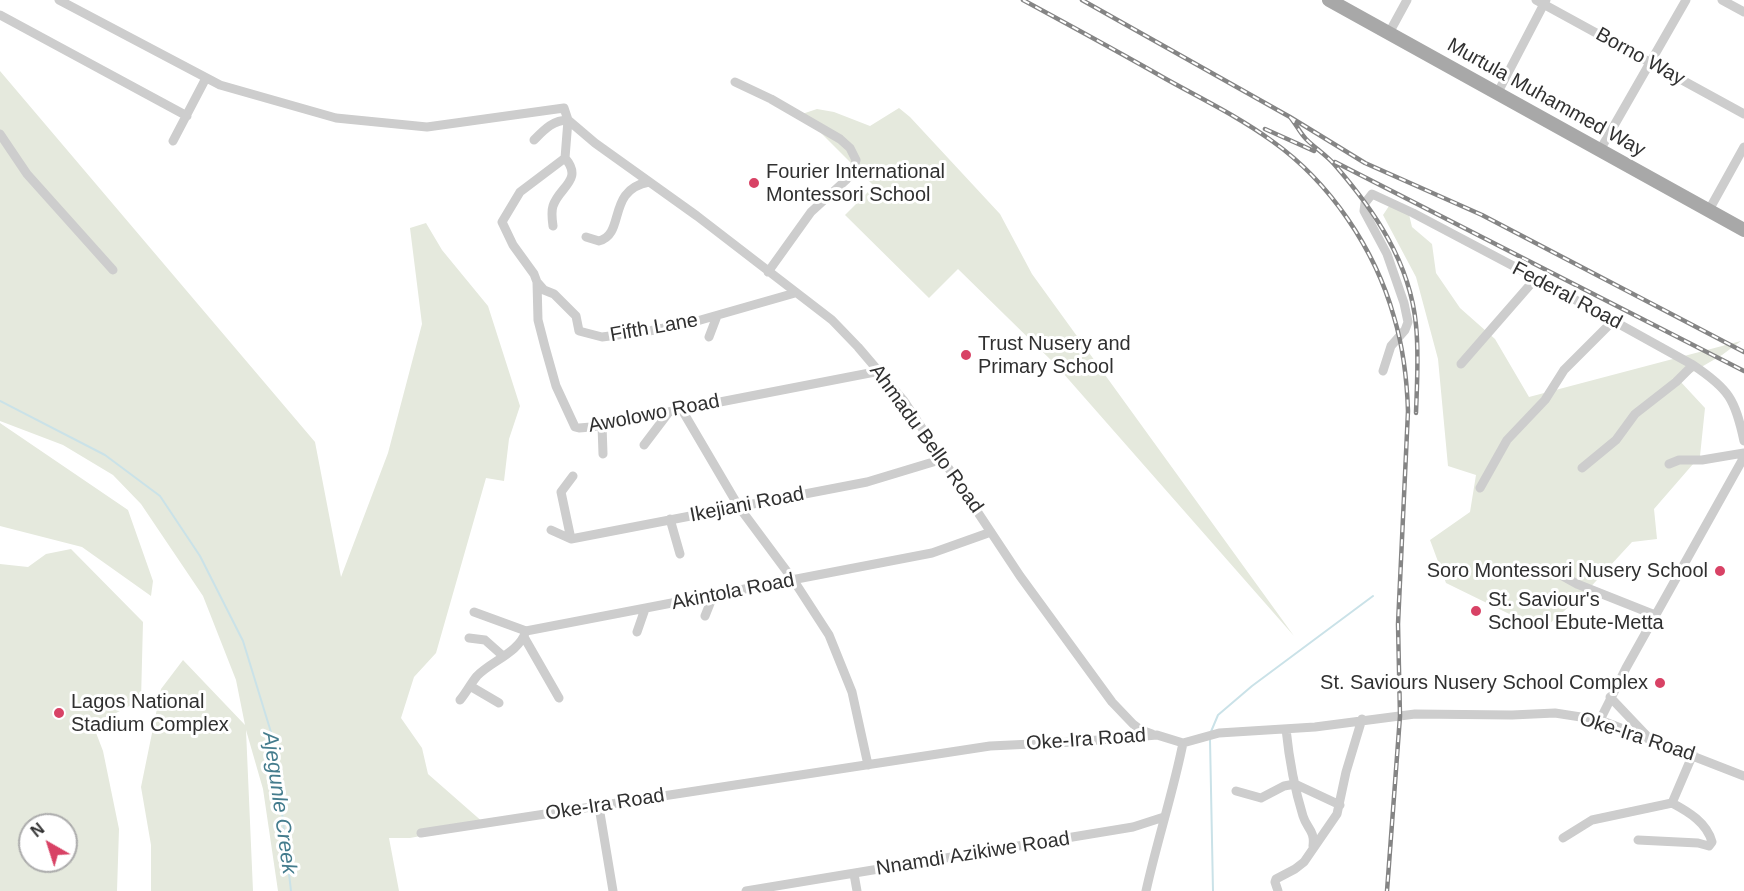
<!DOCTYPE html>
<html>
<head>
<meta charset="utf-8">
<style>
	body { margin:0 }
	#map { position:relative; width:1744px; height:891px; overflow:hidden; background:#fff; font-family:Arial,sans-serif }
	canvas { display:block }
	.north { position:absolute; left:18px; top:813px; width:60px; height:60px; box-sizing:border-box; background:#fff; border:2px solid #acacac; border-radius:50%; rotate:321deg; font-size:16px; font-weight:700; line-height:24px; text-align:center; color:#303030 }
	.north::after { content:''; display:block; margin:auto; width:21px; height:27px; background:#d84265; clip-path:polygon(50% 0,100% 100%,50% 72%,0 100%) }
</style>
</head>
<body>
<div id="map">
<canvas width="1744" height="891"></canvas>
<div class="north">N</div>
</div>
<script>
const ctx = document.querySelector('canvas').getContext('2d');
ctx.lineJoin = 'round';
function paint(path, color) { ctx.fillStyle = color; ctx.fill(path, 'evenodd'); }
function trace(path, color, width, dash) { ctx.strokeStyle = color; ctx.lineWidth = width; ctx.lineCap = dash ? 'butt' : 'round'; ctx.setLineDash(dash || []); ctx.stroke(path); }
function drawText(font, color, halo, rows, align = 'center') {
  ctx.font = font + ' Arial,sans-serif'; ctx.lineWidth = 6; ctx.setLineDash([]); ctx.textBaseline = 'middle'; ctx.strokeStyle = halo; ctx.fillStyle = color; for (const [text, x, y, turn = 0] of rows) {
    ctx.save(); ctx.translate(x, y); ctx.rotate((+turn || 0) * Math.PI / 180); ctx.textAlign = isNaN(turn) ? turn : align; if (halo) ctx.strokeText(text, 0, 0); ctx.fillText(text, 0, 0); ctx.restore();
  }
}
paint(new Path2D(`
	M 0,71 L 315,442 L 341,577 L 388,453 L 422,324 L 410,228 L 426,223 L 442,250 L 488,306 L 520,406 L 509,439 L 504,481 L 486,478 L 436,653 L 414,677 L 401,718 L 422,748 L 428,774 L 485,824 L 410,838 L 389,838 L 399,891 L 278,891 L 263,789 L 246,730 L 253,891 L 151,891 L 151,845 L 141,787 L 161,689 L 183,660 L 245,725 L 236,680 L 203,596 L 141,504 L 113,475 L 63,445 L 0,421 Z
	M 899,108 L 910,117 L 1000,214 L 1032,274 L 1294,636 L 1055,364 L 958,269 L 929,298 L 845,215 L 874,186 L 802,114 L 817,109 L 834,112 L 870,126 Z
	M 1389,206 L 1407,206 L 1412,227 L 1432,244 L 1436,273 L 1460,308 L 1495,339 L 1529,397 L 1741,341 L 1722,355 L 1679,380 L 1705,408 L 1700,456 L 1654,509 L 1657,539 L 1632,542 L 1585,593 L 1542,630 L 1446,583 L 1430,540 L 1470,512 L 1476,475 L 1448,466 L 1438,359 L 1416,277 L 1383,215 Z
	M 0,423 L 128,510 L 153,581 L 151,596 L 82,547 L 0,526 Z
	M 71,549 L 143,622 L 141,700 L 93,725 L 103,751 L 119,829 L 117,891 L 0,891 L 0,564 L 28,567 L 46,554 ZM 30,825 L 66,825 L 66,861 L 30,861 Z`), '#e5e9dd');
trace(new Path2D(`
	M 0,401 L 105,455 L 160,496 L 200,556 L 243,641 L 274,742 L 291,891
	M 1210,734 L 1218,715 L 1252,686 L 1373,596
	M 1210,739 L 1213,891`), '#cae2e8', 2);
trace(new Path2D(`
	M 59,0 L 220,85 L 336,118 L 427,127 L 564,108 L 568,120 L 565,158 L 520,192 L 502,222 L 513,245 L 534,274 L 537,282 L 538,320 L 545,347 L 556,386 L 575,427 L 579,428 L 591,427 L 880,371
	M 1536,0 L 1744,114
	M 1722,0 L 1744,12
	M 0,15 L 187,116
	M 1389,33 L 1407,0
	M 735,82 L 771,99 L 840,139 L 850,148 L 856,160 L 854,169 L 846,180 L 811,212 L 768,272
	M 1497,94 L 1546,0
	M 0,134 L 27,174 L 113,270
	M 534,140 C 544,130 553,120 568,120 L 595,143 L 697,216 L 832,320 L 858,347 L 904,401 L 1020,576 L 1112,702 L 1133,724 L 1141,730 L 1152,734
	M 173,141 L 206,78
	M 1600,150 L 1686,0
	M 1709,210 L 1744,147
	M 553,226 C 552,219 551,212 553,206 C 559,187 584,180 565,158
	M 586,237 L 599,241 C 626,234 606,190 649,182
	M 537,282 L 544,290 L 554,294 L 576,316 L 579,331 L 602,337 L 649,331 L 690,323 L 795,293
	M 709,337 L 717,316
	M 1461,364 L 1536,278
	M 1383,371 L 1391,346 L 1405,330 L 1408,322 L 1404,303 L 1387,254 L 1364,211 L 1365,203 L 1372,194 L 1413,213 L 1536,278 L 1693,365 C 1729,389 1735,399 1744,441
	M 682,410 L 739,507 L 794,581 L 829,635 L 852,692 L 868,765
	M 602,425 L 603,454
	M 644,445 L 669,412
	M 1669,464 L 1679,460 L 1702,460 L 1744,453
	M 1582,468 L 1616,440 L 1635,414 L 1676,382 L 1693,365
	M 1480,488 L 1507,440 L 1545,400 L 1564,370 L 1613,321
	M 670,519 L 680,554
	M 551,530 L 571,539 L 867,482 L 943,459
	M 571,539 L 561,492 L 573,476
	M 1550,569 L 1577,584 L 1655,615
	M 474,612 L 526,631 L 932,553 L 991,532
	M 705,616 L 713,596
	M 637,632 L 645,609
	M 524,637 L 559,698
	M 469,638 L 485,640 L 503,656
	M 470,686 L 499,703
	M 1610,697 L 1647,736
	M 460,700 C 466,693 471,683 477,676 C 491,661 519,653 526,631
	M 1600,720 L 1626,668 L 1744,457
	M 1286,729 C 1289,758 1294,787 1303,816 C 1307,829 1315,830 1313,846
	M 1236,791 L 1261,798 L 1284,786 L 1295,784 L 1340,805
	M 1672,803 L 1693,754
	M 599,807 L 613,891
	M 421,833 L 990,746 L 1074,742 L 1157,735 L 1183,743 L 1219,733 L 1315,727 L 1415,714 L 1512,715 L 1555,713 L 1600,720 L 1744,776
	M 1563,838 L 1592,820 L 1672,803 C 1689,812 1707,823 1712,842 L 1709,846 L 1698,843 L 1638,840
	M 854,874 L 857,891
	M 746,891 L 1133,827 L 1164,817
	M 1146,891 C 1157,841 1173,793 1183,743
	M 1278,891 L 1275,882 L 1276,879 L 1295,869 L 1304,862 L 1337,814 L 1346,772 L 1362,719`), '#cdcdcd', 9);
trace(new Path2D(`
	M 1329,0 L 1744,230`), '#a8a8a8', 14);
const rail = new Path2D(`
	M 1023,0 C 1071,26 1119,52 1166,79 C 1202,99 1239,117 1272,141 C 1330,182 1375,249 1394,317 C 1403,347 1407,380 1408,411 L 1398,624 L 1400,716 L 1387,891
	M 1082,0 L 1290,117 L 1365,163 L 1482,215 L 1744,352
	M 1290,117 C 1296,124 1300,133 1306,139 C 1315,148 1326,155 1334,164 C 1374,210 1410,262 1416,325 C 1419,354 1417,383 1416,413
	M 1265,129 L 1314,151
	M 1335,162 L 1744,371`);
trace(rail, '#858585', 4.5);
trace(rail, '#fff', 2, [7]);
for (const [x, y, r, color] of [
	[754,183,6,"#d84265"],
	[966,355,6,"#d84265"],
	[1720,571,6,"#d84265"],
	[1476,611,6,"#d84265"],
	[1660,683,6,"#d84265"],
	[59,713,6,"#d84265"]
]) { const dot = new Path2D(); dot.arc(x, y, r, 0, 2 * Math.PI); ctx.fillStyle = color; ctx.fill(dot); trace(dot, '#fff', 2); }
drawText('20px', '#303030', '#fff', [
	["Borno Way",1640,57,29],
	["Murtula Muhammed Way",1546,98,29],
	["Federal Road",1567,296,28],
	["Fifth Lane",654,328,-10],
	["Awolowo Road",654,414,-11],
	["Ahmadu Bello Road",926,439,54],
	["Ikejiani Road",747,505,-11],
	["Akintola Road",733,592,-11],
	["Oke-Ira Road",1637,737,18],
	["Oke-Ira Road",1086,740,-4],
	["Oke-Ira Road",605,805,-9],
	["Nnamdi Azikiwe Road",973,854,-9]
]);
drawText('20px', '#303030', '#fff', [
	["Fourier International",766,172],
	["Montessori School",766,195],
	["Trust Nusery and",978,344],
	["Primary School",978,367],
	["Soro Montessori Nusery School",1708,571,"right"],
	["St. Saviour's",1488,600],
	["School Ebute-Metta",1488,623],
	["St. Saviours Nusery School Complex",1648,683,"right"],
	["Lagos National",71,702],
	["Stadium Complex",71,725]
], 'left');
drawText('italic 21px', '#447c8d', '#fff', [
	["Ajegunle Creek",279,803,82]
]);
</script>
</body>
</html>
